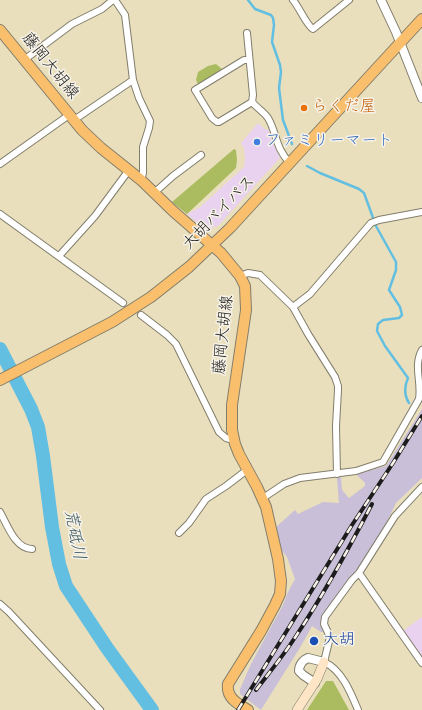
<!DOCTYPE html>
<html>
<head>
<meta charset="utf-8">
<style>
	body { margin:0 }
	canvas { display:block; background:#e9dfbc }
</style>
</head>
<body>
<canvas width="422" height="710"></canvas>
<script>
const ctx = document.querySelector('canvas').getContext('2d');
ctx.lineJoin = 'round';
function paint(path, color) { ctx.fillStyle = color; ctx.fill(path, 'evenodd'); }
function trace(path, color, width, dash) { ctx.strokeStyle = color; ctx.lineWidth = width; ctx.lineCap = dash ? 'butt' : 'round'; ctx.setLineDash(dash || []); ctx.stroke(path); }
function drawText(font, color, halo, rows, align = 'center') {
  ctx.font = font + ' "Indie Flower","Klee One",sans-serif'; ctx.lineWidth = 3; ctx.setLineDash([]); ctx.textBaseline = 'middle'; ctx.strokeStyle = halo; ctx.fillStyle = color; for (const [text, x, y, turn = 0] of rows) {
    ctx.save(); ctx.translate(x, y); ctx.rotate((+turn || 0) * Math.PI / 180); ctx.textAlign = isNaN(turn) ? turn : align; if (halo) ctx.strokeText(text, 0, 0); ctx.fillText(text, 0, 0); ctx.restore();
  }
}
paint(new Path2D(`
	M 258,123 L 266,130 L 268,129 L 272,141 L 280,158 L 218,226 L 207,229 L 203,228 L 187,214 L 199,208 L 244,167 L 245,159 L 244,148 L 241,143 Z
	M 422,617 L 422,658 L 403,631 Z`), '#e8d2ef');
paint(new Path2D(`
	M 422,409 L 422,478 L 396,503 L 384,528 L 356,571 L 322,615 L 320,625 L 324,632 L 321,632 L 312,626 L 301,646 L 261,710 L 240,694 L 240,689 L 251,664 L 283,605 L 288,592 L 295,579 L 287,557 L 280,548 L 276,527 L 295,510 L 298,514 L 323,502 L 339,503 L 337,478 L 341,477 L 342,490 L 349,498 L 365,486 L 365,483 L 356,474 L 386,466 Z`), '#c9bfd8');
paint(new Path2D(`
	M 216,64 L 222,69 L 198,84 L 196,80 L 198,72 L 208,66 Z
	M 234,149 L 236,150 L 237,160 L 236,168 L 187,214 L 172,202 Z
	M 326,681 L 333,681 L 349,710 L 307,710 Z`), '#aabc5f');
trace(new Path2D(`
	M 248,0 L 255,9 L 271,15 L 273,18 L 274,25 L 272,42 L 280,65 L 281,72 L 279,88 L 283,120 L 292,144
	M 307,166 L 320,173 L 359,189 L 364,193 L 376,226 L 396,262 L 396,270 L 389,290 L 400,307 L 402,315 L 399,318 L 383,320 L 378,324 L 377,331 L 385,346 L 408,378 C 404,387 404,395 409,403`), '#63bfe1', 2.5);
trace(new Path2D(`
	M 0,349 L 31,409 L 38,427 L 43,456 L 52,527 L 59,564 L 66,586 L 107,648 L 152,710`), '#63bfe1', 14);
const minor = new Path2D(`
	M 115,0 L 125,15 L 133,80 L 139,98 L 150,121 L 149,128 L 143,147 L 143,173 L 141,180
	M 293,0 C 299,7 307,26 313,29 L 349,0
	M 247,33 L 253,95 L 252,102 C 257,108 264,112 268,118 C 277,133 275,148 290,163
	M 24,60 L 72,24 L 102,9 L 113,0
	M 249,60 L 244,60 L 195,90 L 212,118 L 217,122 L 219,122 L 252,102
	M 74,120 L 133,80
	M 0,164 L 69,115
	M 154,193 L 173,176 L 201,155
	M 0,214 L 123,303
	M 59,256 L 95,216 L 129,170
	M 240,276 L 248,273 L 260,275 L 293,307 L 308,334 L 335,377 L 338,386 L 338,390 L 336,426 L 337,474
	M 293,307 L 310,294 L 371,223 L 379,220 L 422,212
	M 141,315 L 167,335 L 176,344 L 219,432 L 226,438 L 234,440
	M 263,498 L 284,484 L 300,478 L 356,471 L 383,462 L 419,399 C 422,382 413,366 422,350
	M 0,512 C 7,524 15,549 32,549
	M 179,533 L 189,523 L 206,499 L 226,486 L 247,470
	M 359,573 L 422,663
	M 0,604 L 9,612 L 100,710
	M 358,710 C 351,693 342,670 324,662 L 330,637 L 324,624 L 325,617 L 352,580 L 359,573 L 395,516 L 422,487`);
const tertiary = new Path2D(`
	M 381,0 L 396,32 L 422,98
	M 315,683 L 303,675 L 299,671 C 299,665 303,660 308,658 L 324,662`);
const secondary = new Path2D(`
	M 297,710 L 317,679 L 324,662`);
const primary = new Path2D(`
	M 0,30 L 82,130 L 101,148 L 141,180 L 173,211 L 221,253 L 240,276 L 245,286 L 246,310 L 232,405 L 232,430 L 235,444 L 239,454 L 257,487 L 266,507 L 278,559 L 281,581 L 280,594 L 275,605 L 261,631 L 228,684 C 226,698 238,704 248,710
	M 0,380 L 112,322 L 151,297 L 189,267 L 230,228 L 422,19`);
trace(minor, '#827e6c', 8);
trace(tertiary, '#827e6c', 10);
trace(secondary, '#827e6c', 10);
trace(primary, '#827e6c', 12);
trace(minor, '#fff', 6);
trace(tertiary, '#fff', 8);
trace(secondary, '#fde5c5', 9);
trace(primary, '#f9bf6d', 10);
const rail = new Path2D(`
	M 256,690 C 269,673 283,656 294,639 C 323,596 348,550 372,504
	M 238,710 L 352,525 L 393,463 L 422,416`);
trace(rail, '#1c1c1c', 4);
trace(rail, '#f7f3e8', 2.5, [8]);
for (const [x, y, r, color] of [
	[304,108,4,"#e8710a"],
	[257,142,4,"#3f7fe0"],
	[314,641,5,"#1a4fb4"]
]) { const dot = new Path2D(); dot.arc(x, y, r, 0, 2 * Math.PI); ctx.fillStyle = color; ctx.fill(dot); trace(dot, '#f7f3e8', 1.5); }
drawText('16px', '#1c1c1c', '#f7f3e8', [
	["藤岡大胡線",49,67,51],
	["大胡バイパス",220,214,-46],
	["藤岡大胡線",225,335,-84]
]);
drawText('16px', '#c56008', '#f7f3e8', [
	["らくだ屋",312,108]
], 'left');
drawText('16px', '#366cbe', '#f7f3e8', [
	["ファミリーマート",265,142]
], 'left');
drawText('16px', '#164399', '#f7f3e8', [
	["大胡",323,641]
], 'left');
drawText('italic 17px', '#355561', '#f7f3e8', [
	["荒砥川",73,535,79]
]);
</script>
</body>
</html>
